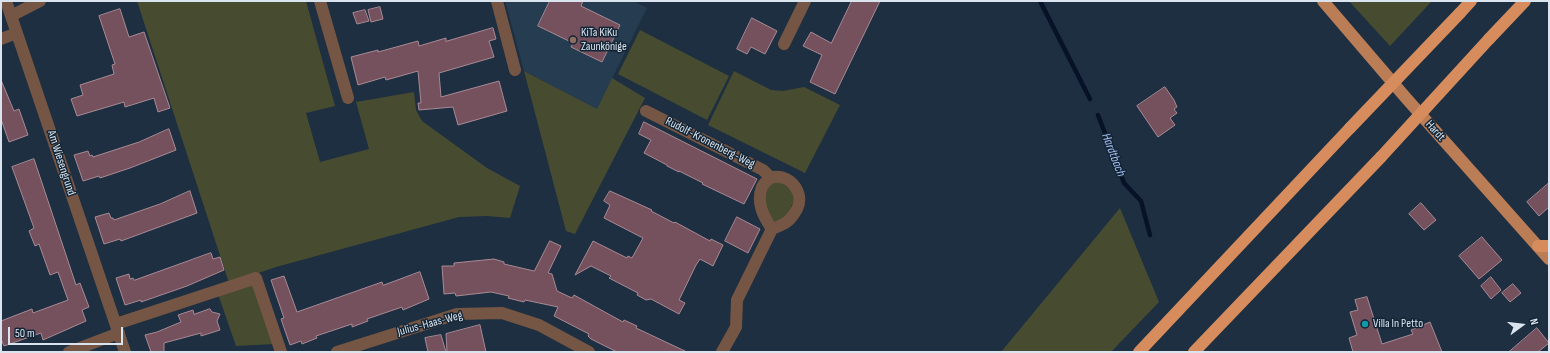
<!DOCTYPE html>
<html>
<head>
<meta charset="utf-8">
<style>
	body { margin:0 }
	#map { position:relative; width:1550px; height:353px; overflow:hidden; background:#1d2f40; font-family:"Sofia Sans Condensed",sans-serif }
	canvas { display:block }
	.frame { position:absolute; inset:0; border:2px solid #d9e4ef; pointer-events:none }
	.north { position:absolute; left:1502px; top:305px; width:40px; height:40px; -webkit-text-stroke:3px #142535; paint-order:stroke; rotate:75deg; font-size:11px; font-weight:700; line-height:16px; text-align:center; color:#d9e4ef }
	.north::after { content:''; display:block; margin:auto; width:14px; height:18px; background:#d9e4ef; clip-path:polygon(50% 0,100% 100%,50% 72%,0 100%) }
	.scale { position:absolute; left:8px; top:327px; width:115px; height:18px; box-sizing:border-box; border:2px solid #d9e4ef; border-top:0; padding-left:5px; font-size:12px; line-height:14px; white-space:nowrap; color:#d9e4ef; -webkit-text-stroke:3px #142535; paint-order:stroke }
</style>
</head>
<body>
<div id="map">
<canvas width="1550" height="353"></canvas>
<div class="frame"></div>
<div class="north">N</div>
<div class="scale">50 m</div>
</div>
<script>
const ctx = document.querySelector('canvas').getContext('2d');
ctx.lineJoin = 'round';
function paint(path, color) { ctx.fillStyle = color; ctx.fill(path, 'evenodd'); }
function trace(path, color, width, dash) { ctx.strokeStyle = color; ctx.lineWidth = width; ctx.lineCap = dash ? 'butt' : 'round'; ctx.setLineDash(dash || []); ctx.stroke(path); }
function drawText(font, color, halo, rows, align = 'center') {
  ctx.font = font + ' "Sofia Sans Condensed",sans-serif'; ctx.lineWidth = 3; ctx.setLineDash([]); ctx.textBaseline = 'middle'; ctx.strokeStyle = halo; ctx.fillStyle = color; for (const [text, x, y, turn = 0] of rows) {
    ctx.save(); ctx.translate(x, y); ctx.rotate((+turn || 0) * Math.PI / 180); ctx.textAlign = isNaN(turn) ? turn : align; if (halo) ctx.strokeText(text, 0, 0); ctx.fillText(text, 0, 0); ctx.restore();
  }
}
paint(new Path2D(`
	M 505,1 L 633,1 L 647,8 L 597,109 L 524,71 Z`), '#253c51');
paint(new Path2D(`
	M 137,1 L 306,1 L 335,106 L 306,113 L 320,162 L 369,149 L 356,102 L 414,92 L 416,110 L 422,121 L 487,168 L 520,186 L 510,218 L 487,216 L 459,217 L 276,267 L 229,283 Z
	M 1349,1 L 1432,1 L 1390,46 Z
	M 640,30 L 729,76 L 707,120 L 618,74 Z
	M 524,71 L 597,109 L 612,78 L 645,98 L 575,234 L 566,231 Z
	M 734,71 L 771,90 L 783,91 L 804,87 L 840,105 L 805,173 L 708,125 Z
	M 774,181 L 780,182 L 792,190 L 794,201 L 785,219 L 775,222 C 762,212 762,191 774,181 Z
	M 1120,208 L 1159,302 L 1111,352 L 1001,352 Z
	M 254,282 L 274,344 L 236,346 L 218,294 Z`), '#474c30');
trace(new Path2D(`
	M 1040,1 L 1090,99
	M 1098,115 L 1124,183 L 1141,201 L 1150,235`), '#071229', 4.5);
const building = new Path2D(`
	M 550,1 L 583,1 L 581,6 L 620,25 L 602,62 L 571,47 L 573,43 L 538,26 Z
	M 852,1 L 880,1 L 835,94 L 810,82 L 822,55 L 803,46 L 811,32 L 831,43 Z
	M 380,7 L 383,19 L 371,22 L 368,10 Z
	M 120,9 L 129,37 L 144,32 L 170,108 L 158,112 L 154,98 L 125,107 L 124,102 L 77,116 L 71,99 L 83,95 L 80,85 L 114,74 L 112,65 L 115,64 L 99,16 Z
	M 365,10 L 369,21 L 357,24 L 353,13 Z
	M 752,18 L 777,31 L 765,54 L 751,47 L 747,54 L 737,49 Z
	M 493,28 L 496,39 L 489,41 L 494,57 L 439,73 L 441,97 L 499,81 L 507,111 L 458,125 L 453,107 L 419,110 L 418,103 L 421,103 L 418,71 L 386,80 L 385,77 L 358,85 L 351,57 L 378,50 L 378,52 L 418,41 L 419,46 L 446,38 L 446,41 Z
	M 1,80 L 14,111 L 19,109 L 28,135 L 9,142 L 1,119 Z
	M 1165,87 L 1174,100 L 1177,107 L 1174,109 L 1177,113 L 1170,118 L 1175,125 L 1158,137 L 1137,106 Z
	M 644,122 L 757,179 L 744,204 L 702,184 L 703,183 L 679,171 L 679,172 L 667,166 L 667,165 L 644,153 L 651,140 L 639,134 Z
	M 169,129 L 176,150 L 130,168 L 100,178 L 99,176 L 83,181 L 74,155 L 88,151 L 90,156 L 92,155 L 93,157 L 139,142 Z
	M 34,159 L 76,285 L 80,283 L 89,307 L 82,310 L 86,321 L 43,340 L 41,333 L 4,346 L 1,339 L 1,321 L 32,309 L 33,313 L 68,300 L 58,272 L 50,275 L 39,244 L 35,246 L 29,231 L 34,228 L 12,167 Z
	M 1549,183 L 1549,207 L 1539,216 L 1527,202 Z
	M 190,191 L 197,213 L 121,241 L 120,239 L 104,244 L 95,217 L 109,213 L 111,218 L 113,218 L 114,220 L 160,204 Z
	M 610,191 L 652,210 L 651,211 L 674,223 L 675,222 L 710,241 L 711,239 L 723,245 L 713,266 L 700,259 L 696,265 L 679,300 L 685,303 L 679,314 L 651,299 L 646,300 L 637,295 L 638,293 L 609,278 L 611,276 L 591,266 L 575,275 L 593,241 L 627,258 L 628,256 L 632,258 L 643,238 L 604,218 L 610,205 L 604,201 Z
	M 1421,203 L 1436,220 L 1424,230 L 1409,214 Z
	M 737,217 L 760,229 L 748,253 L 725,241 Z
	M 1482,237 L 1502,260 L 1479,279 L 1459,256 Z
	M 550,241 L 561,246 L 548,273 L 552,274 L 557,291 L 572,298 L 574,295 L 612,316 L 623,322 L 624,320 L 637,326 L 636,328 L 687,352 L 617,352 L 591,339 L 588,336 L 589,334 L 554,316 L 558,307 L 525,300 L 524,302 L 508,298 L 509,296 L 491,292 L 456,296 L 455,293 L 444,294 L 442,266 L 454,266 L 454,263 L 494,259 L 504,262 L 504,264 L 534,271 Z
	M 211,253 L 213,259 L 220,257 L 224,270 L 187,286 L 141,302 L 141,300 L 125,305 L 116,278 L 129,274 L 130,279 L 133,278 L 134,280 Z
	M 420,272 L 429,299 L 403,310 L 402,307 L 367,319 L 368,321 L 352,327 L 352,324 L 316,336 L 317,338 L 302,344 L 301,341 L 290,345 L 281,319 L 284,318 L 271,280 L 284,276 L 297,312 L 382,282 L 383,285 Z
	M 1491,277 L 1501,290 L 1491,299 L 1481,286 Z
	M 1513,284 L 1521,293 L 1510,302 L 1502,293 Z
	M 1367,297 L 1382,344 L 1413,334 L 1411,330 L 1430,322 L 1442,352 L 1353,352 L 1349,338 L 1357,335 L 1350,312 L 1358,310 L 1355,300 Z
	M 210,309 L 212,312 L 220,314 L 217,321 L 220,330 L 201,336 L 201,333 L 164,343 L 164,352 L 151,352 L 145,335 L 157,332 L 181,322 L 178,315 L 193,310 L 194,314 Z
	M 480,325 L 486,352 L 447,352 L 446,334 Z
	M 1537,328 L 1549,343 L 1538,352 L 1509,352 Z
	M 441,335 L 446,352 L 428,352 L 425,338 Z`);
paint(building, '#75515e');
trace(building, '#a88a94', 1);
trace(new Path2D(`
	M 6,1 L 125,352
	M 320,1 L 348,98
	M 497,1 L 515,70
	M 11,16 L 40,1
	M 1,39 L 17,33
	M 784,44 L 805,1
	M 646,111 L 763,170 L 771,178
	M 116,324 L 256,278 L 281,352
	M 69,352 L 119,333
	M 337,352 L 457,314 L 502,313 L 539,325 L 589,352
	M 722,352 L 736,327 L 737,300 L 772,229 C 785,224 790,222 797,209 C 805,194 791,174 773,177 C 769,178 764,183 762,187 C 756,202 763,216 772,229`), '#755644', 12);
trace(new Path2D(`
	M 1323,1 L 1406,98 L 1549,259`), '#bb7d56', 12);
trace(new Path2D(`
	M 1460,13 L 1471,1
	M 1489,39 L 1525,1
	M 1538,246 L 1549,246
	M 1139,352 L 1350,128
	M 1194,352 L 1381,157`), '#d68c5c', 12);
trace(new Path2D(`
	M 1350,128 L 1460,13
	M 1381,157 L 1489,39`), '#d68c5c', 12);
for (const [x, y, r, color] of [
	[573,40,4,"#8d6e63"],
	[1365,324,4,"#0f9aa8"]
]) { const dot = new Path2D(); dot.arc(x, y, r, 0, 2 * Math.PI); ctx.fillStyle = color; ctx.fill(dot); trace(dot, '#142535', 1.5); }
drawText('12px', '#d9e4ef', '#142535', [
	["KiTa KiKu",581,33],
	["Zaunkönige",581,47],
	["Villa In Petto",1373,324]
], 'left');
drawText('12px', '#d9e4ef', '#142535', [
	["Hardt",1435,131,48],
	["Rudolf-Kronenberg-Weg",710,143,27],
	["Am Wiesengrund",61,163,72],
	["Julius-Haas-Weg",430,324,-15]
]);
drawText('italic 13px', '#a4bff4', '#142535', [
	["Hardtbach",1113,155,69]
]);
</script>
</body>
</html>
